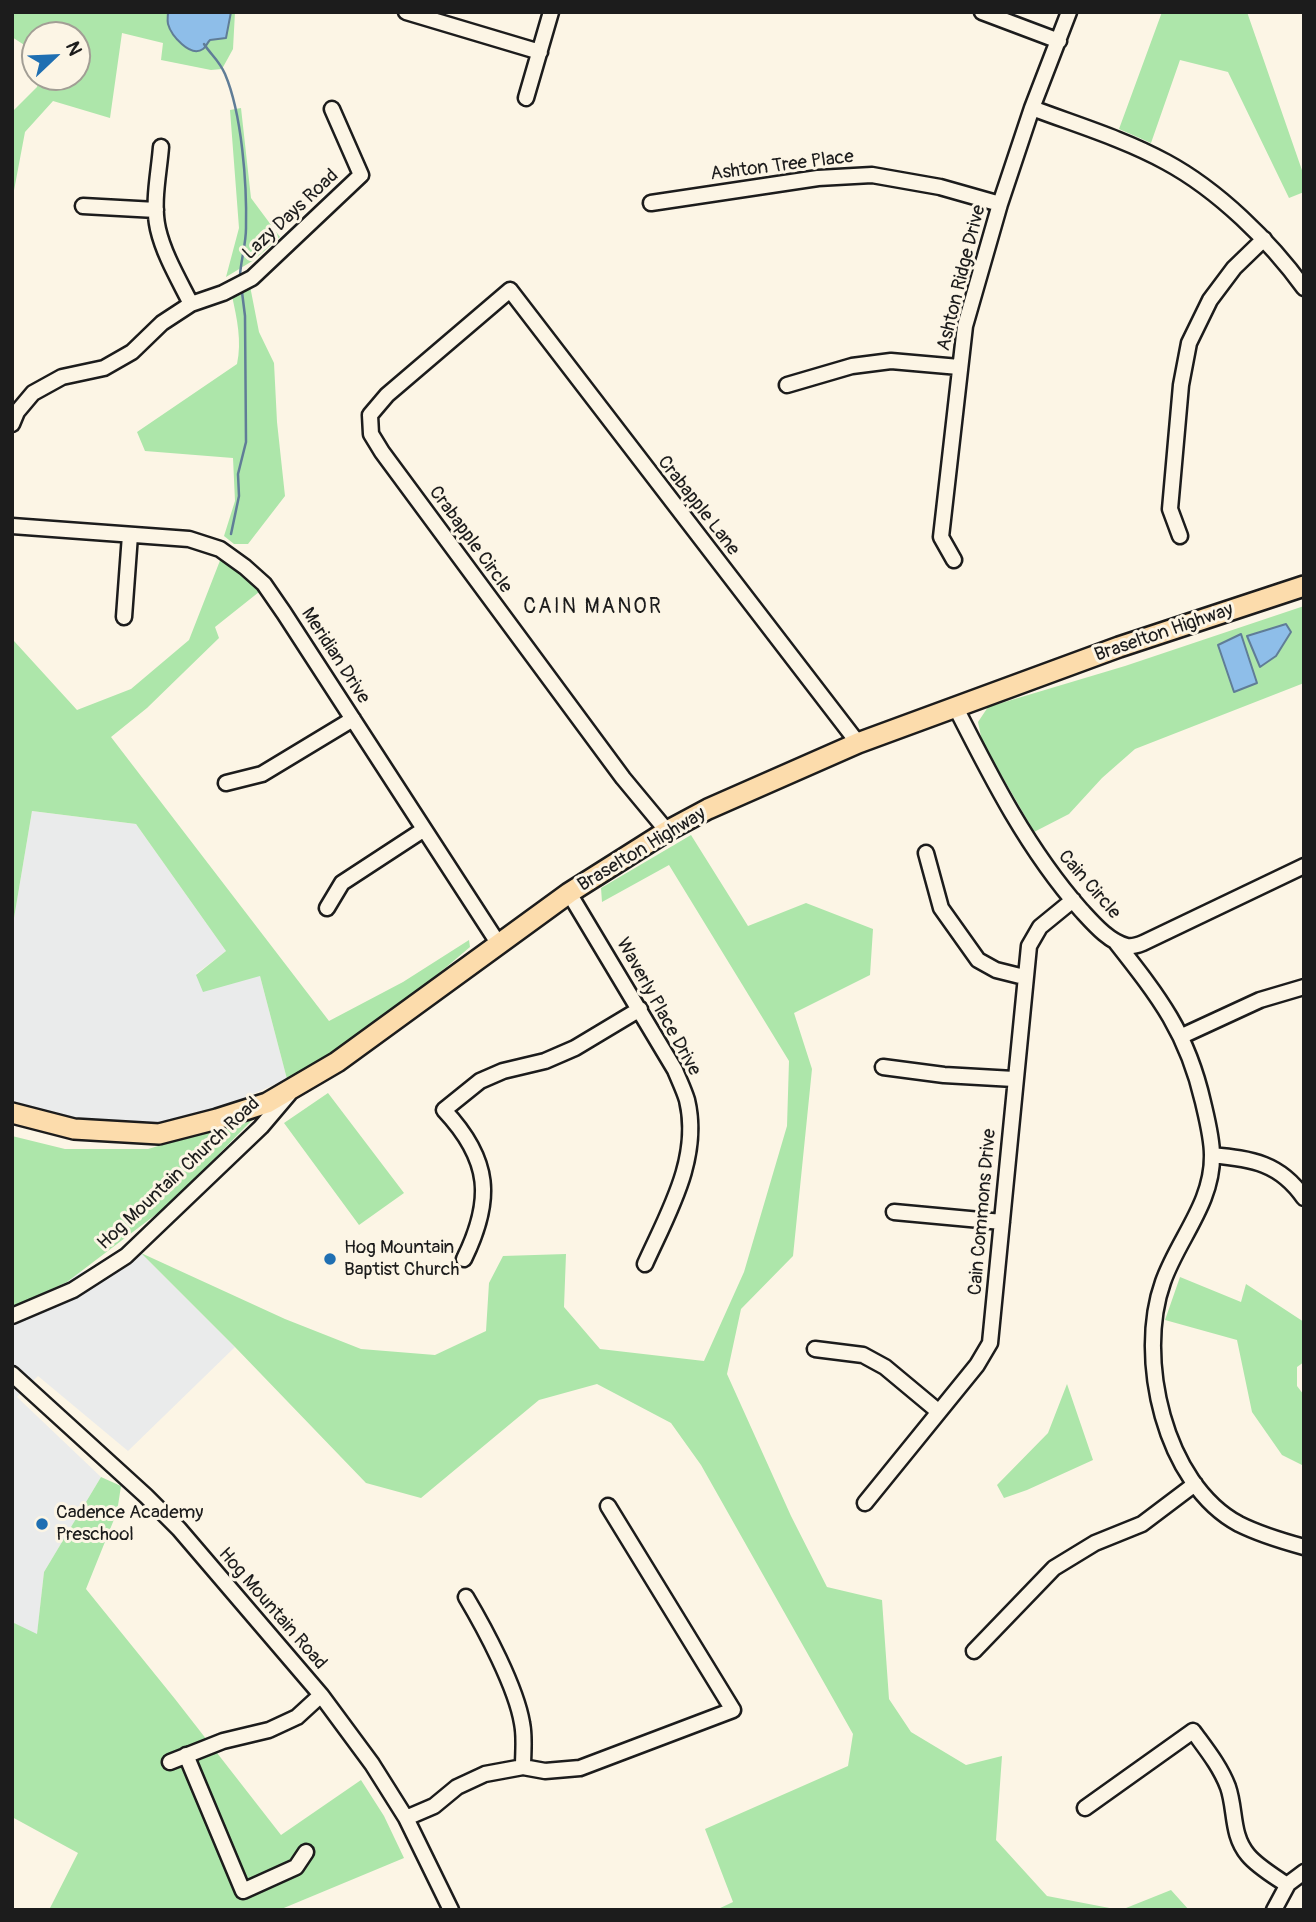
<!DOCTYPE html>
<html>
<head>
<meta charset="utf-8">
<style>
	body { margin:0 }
	#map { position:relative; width:1316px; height:1922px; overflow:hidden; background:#fcf5e5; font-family:Pangolin,sans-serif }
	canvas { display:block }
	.frame { position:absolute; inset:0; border:14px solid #1c1c1c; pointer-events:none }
	.north { position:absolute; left:21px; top:21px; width:70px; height:70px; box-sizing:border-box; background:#fcf5e5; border:2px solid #a29e95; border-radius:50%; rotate:67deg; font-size:19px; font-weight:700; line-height:28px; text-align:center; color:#1c1c1c }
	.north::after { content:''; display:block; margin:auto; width:24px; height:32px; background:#1f6fb2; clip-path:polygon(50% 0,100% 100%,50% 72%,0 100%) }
</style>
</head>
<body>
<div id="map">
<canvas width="1316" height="1922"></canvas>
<div class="frame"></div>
<div class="north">N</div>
</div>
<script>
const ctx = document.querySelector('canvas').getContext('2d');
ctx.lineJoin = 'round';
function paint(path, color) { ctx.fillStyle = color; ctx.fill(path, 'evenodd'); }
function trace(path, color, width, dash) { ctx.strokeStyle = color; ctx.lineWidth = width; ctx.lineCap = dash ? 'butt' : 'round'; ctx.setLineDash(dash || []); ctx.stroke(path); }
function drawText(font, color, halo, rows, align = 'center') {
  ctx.font = font + ' Pangolin,sans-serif'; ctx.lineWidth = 6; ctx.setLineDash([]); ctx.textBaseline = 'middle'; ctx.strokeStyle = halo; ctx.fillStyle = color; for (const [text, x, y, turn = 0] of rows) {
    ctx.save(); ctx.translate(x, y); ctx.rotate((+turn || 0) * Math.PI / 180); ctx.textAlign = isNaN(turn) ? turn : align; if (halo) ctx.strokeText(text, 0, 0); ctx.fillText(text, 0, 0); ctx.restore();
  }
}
paint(new Path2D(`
	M 32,811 L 136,824 L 226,951 L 196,974 L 260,976 L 287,1079 L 235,1102 L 153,1125 L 45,1114 L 12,1101 L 12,930 Z
	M 141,1253 L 235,1347 L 128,1451 L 38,1376 L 17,1397 L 101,1477 L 44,1572 L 37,1635 L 12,1622 L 12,1307 L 67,1282 L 79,1273 Z`), '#eaebeb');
paint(new Path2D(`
	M 12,12 L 168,12 L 168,24 L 203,49 L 210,40 L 226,37 L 231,12 L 235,12 L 233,49 L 222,69 L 211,70 L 161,60 L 163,43 L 122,33 L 110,118 L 53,101 L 25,132 L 12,201 L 12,112 L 37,87 L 40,77 L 77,77 L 77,35 L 35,35 L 35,52 L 12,37 Z
	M 1162,12 L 1247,12 L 1304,176 L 1304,192 L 1289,198 L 1228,72 L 1180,60 L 1151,143 L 1119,129 Z
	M 241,108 L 251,198 L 280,237 L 254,260 L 226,277 L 239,228 L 230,110 Z
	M 250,286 L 259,332 L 274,363 L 277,422 L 285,496 L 248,544 L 234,544 L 224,536 L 235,501 L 233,458 L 145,451 L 137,432 L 237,364 C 242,341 237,319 232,296 Z
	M 221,558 L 239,571 L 259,592 L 215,627 L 219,638 L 147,708 L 111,737 L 329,1021 L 403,982 L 469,940 L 470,947 C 412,997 353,1041 287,1079 L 260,976 L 203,992 L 196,975 L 226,951 L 136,824 L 32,811 L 12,930 L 12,620 L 14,641 L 77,710 L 131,689 L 189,640 Z
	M 1304,606 L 1304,683 L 1135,749 L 1102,778 L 1069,814 L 1034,832 L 982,741 L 978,722 L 988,707 L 1125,666 ZM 1286,624 L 1291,632 L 1276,656 L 1260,667 L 1247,636 Z
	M 691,835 L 748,926 L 806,903 L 873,929 L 870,975 L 794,1013 L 812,1069 L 793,1256 L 741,1309 L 727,1374 L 791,1516 L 827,1587 L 882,1600 L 889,1699 L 911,1732 L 966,1765 L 1002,1756 L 996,1840 L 1047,1896 L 1120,1910 L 716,1910 L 733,1902 L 705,1829 L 848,1766 L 853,1734 L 701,1465 L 671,1423 L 597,1384 L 539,1400 L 421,1498 L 366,1483 L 235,1347 L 141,1253 L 285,1319 L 361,1349 L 435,1355 L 486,1331 L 489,1283 L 503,1256 L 566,1254 L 564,1307 L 600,1349 L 704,1361 L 744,1272 L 787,1126 L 789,1061 L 669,865 L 602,902 L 601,888 Z
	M 328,1093 L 404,1193 L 359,1225 L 284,1123 Z
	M 254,1118 L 171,1203 L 67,1282 L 12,1307 L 12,1136 L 65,1149 L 148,1149 Z
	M 1180,1277 L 1241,1302 L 1246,1284 L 1304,1322 L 1304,1362 L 1297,1367 L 1297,1386 L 1304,1395 L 1304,1466 L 1282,1455 L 1252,1412 L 1237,1340 L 1165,1320 Z
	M 1067,1384 L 1093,1460 L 1027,1490 L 1004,1498 L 997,1485 L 1048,1433 Z
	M 101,1477 L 121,1486 L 117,1512 L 86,1589 L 175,1699 L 281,1835 L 361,1780 L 384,1816 L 404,1858 L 279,1910 L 49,1910 L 78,1853 L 12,1817 L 12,1622 L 37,1634 L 44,1572 Z
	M 1171,1890 L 1189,1910 L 1121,1910 Z`), '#ade6aa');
const water = new Path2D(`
	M 168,12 L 231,12 L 226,38 L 210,40 C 207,43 206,47 203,49 C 190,58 171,35 168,24 C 167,20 168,16 168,12 Z
	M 1286,624 L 1291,632 L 1276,656 L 1260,667 L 1247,636 Z
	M 1241,634 L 1257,683 L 1234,692 L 1218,645 Z`);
paint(water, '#8ebee9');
trace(water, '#607d97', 2);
trace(new Path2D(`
	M 204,44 C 211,55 219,60 225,74 C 242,114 247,184 246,228 C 246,244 241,260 240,275
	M 231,534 L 239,496 L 238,474 L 246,442 L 245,316 L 242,292`), '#607d97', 2.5);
const minor = new Path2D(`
	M 406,12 L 540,52
	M 982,12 L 1059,41
	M 526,98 L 551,12
	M 1032,108 C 1077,125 1124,139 1166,162 C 1218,190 1270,241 1304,288
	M 161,147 C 159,173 152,203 158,229 C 164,255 179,280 191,304
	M 651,203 L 818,178 L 872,175 L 940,187 L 1000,204
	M 83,206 L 156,210
	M 787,385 L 852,366 L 891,361 L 959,367
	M 12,424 L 17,412 L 33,393 L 62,377 L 104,368 L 132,352 L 162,323 L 191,304 L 223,293 L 252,278 L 361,175 L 332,109
	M 12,526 L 189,539 L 220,549 L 245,567 L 264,584 L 284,613 L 498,943
	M 1180,536 L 1170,509 L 1181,385 L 1189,343 L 1210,300 L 1234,268 L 1264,239
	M 954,560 L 941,537 L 965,326 L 1000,204 L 1032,108 L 1069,12
	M 124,617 L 130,535
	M 956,708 C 992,779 1028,850 1081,910 C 1093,923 1109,942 1127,946 C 1132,947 1138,945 1143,943 L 1304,866
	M 226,783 L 262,774 L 353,719
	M 667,831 L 623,778 L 382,452 L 371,434 L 370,415 L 387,395 L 510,290 L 858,743
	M 926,853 L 941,908 L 978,960 L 996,970 L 1024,977
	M 569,893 L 675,1070 C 679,1080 684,1090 687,1100 C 701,1158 668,1213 645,1264
	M 327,908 L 342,883 L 423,830
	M 1115,941 C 1159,997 1187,1032 1203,1102 C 1207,1119 1212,1138 1212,1155 C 1213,1203 1178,1239 1163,1282 C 1136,1357 1164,1484 1239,1524 C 1259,1534 1282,1541 1304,1547
	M 1182,1036 L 1260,1000 L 1304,987
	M 883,1067 L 944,1075 L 1014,1079
	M 1212,1155 C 1252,1159 1280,1163 1304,1198
	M 894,1212 L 1002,1222
	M 464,1259 C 493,1200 491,1160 444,1110 L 480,1081 L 503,1071 L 545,1061 L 575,1048 L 640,1009
	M 12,1316 L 73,1290 L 126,1256 L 261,1127 L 289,1094
	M 815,1349 L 863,1355 L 885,1367 L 939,1412
	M 12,1374 L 146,1496 L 179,1529 L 321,1695 L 372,1764 L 406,1818 L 451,1910
	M 865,1503 L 977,1365 L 990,1343 L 1029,946 L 1040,927 L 1073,900
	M 466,1597 C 485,1629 516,1687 522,1723 C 525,1737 523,1752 523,1767
	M 974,1651 L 1054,1568 L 1095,1543 L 1142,1524 L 1195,1484
	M 186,1755 L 243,1891 L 296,1867 L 306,1852
	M 170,1762 L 223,1741 L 269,1730 L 297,1717 L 321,1695
	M 1085,1808 L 1193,1731 C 1206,1749 1220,1766 1228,1787 C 1236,1810 1231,1835 1248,1855 C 1258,1867 1274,1876 1287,1885
	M 406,1818 L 434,1806 L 457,1787 L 485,1774 L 523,1767 L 545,1771 L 580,1768 L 733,1710 L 608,1506
	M 1274,1910 L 1288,1884 L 1304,1872`);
const major = new Path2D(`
	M 12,1113 L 74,1129 L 159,1134 L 217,1119 L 267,1103 L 337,1062 L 569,893 L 667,831 L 708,809 L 858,743 L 1119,647 L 1304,586`);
trace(minor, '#1c1c1c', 19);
trace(major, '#1c1c1c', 24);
trace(minor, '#fcf5e5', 14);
trace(major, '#fcdcac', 19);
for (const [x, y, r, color] of [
	[330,1259,7,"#1f6fb2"],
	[42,1524,7,"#1f6fb2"]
]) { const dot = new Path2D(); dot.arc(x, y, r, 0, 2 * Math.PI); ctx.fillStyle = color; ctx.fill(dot); trace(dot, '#fcf5e5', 2.5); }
drawText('19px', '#1c1c1c', '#fcf5e5', [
	["Ashton Tree Place",782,166,-7],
	["Lazy Days Road",291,215,-43],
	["Ashton Ridge Drive",962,278,-76],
	["Crabapple Lane",698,506,52],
	["Crabapple Circle",470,540,54],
	["Braselton Highway",1164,633,-19],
	["Meridian Drive",335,656,57],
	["Braselton Highway",642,850,-31],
	["Cain Circle",1089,885,49],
	["Waverly Place Drive",658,1007,61],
	["Hog Mountain Church Road",179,1174,-43],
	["Cain Commons Drive",983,1212,-85],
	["Hog Mountain Road",272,1609,49]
]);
drawText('19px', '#1c1c1c', '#fcf5e5', [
	["Hog Mountain",344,1248],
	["Baptist Church",344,1270],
	["Cadence Academy",56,1513],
	["Preschool",56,1535]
], 'left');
ctx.letterSpacing = '2px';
drawText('21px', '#1c1c1c', '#fcf5e5', [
	["CAIN MANOR",593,608]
]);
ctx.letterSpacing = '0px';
</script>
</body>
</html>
